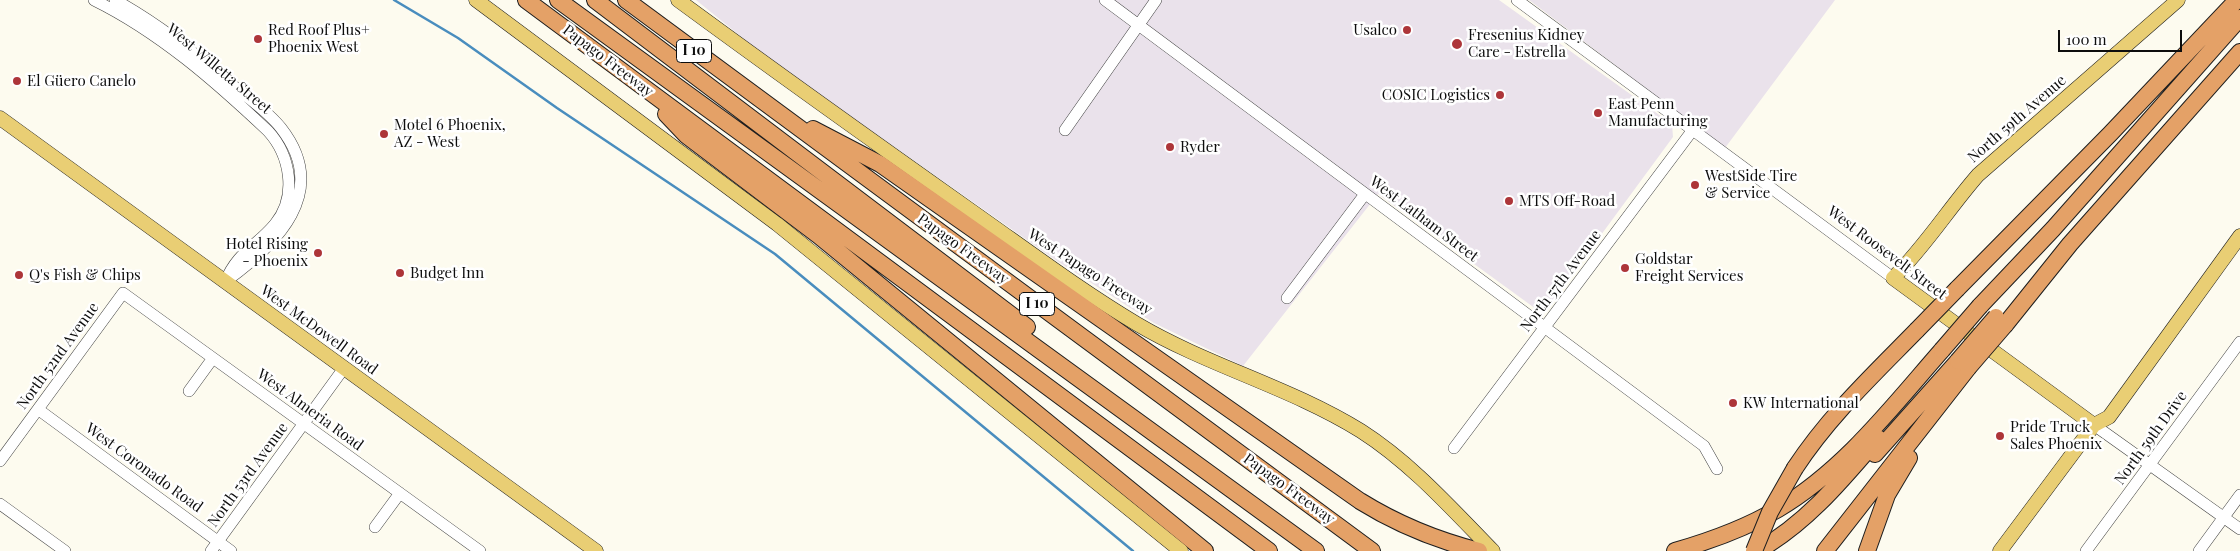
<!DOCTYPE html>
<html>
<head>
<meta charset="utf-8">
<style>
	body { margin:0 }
	#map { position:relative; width:2240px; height:551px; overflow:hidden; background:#fdfbef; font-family:"Playfair Display",serif }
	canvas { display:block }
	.scale { position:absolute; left:2058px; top:30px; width:124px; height:22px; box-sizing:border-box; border:2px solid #0d0d0d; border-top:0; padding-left:6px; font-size:15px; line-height:18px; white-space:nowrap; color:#0d0d0d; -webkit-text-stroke:4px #fff; paint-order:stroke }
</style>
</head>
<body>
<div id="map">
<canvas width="2240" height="551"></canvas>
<div class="scale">100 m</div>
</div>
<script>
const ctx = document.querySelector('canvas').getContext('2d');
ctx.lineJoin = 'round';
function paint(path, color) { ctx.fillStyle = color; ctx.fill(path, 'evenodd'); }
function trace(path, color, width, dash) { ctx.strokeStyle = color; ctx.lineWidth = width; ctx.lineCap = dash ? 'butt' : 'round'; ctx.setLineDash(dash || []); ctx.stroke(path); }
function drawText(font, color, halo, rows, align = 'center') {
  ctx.font = font + ' "Playfair Display",serif'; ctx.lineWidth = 5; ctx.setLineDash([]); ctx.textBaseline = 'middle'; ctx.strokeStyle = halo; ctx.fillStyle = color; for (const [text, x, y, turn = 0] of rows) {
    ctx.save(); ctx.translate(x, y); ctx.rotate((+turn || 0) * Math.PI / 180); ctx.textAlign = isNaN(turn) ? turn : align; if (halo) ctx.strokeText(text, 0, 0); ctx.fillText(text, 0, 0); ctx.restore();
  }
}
paint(new Path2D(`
	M 696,0 L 1499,0 L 1672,124 L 1673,137 L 1548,307 L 1541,310 L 1536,309 L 1378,194 L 1243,366 L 1154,323 L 1057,261 L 765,56 Z
	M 1529,0 L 1835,0 L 1725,148 Z`), '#eae2eb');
trace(new Path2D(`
	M 394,0 L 458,38 L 557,108 L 775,254 L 1133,551`), '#498dbe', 2.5);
const minor = new Path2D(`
	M 94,0 C 159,32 215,81 268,131 C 290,155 298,196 275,224 C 256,247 238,251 225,282
	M 115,0 C 157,23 193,52 229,82 C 246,97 267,110 281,128 C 331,192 277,244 226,281
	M 1105,0 L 1704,446 L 1717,469
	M 1517,0 L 1893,278
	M 1065,130 L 1156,0
	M 1287,298 L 1365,194
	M 189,391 L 213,358
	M 39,410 L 231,551
	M 2094,425 L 2240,529
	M 1454,448 L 1692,131
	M 0,461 L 123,293 L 480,551
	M 0,504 L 65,551
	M 375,527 L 400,493
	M 211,551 L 344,368
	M 2086,551 L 2240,342
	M 2199,551 L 2240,495`);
const major = new Path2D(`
	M 476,0 L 777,224 L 1181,551
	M 678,0 C 776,72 874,142 973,212 C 1027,250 1080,290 1137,324 C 1208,366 1290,387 1361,431 C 1411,463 1451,508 1493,551
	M 0,118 L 596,551
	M 2094,425 L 1893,278 C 1925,247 1949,208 1978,175 L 2178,0
	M 2000,551 L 2094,425 L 2109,417 L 2240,236`);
const highway = new Path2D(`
	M 526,0 L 1269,551
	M 558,0 L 1316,551
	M 595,0 L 1027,327
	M 626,0 L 1372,551
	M 666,114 L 686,135 L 818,235 L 1205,551
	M 813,129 L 880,164 L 1360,501 C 1397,524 1436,540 1479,551
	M 1957,289 L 2110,134 L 2237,0
	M 1980,306 L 2053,229 L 2240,18
	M 2005,325 L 2070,244 L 2240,52
	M 1875,454 L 1958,361
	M 1795,468 C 1829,416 1874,374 1917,330
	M 1675,551 C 1710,541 1746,528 1778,509 C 1844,470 1892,407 1942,350
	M 1757,551 C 1806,524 1843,479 1878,438
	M 1825,551 L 1968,368
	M 1867,551 L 1887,495 L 1909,458`);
trace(minor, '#404040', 12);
trace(major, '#1e1e1e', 15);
trace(highway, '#1e1e1e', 18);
trace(minor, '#fff', 11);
trace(major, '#e9ce74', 14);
trace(highway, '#e4a167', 16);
const highwayBridge = new Path2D(`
	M 1917,330 L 1957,289
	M 1942,350 L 1980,306
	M 1958,361 L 1996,317
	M 1968,368 L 2005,325
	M 1754,551 L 1770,512 L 1795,468`);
trace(highwayBridge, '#1e1e1e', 18, []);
trace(highwayBridge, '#e4a167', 16);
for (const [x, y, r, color] of [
	[1407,30,5,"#ad3539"],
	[258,39,5,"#ad3539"],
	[1457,44,6,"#ad3539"],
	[17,81,5,"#ad3539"],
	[1500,95,5,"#ad3539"],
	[1598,113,5,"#ad3539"],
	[384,134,5,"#ad3539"],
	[1170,147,5,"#ad3539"],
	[1695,185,5,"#ad3539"],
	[1509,201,5,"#ad3539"],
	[318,253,5,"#ad3539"],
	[1625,268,5,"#ad3539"],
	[400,273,5,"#ad3539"],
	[19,275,5,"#ad3539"],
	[1733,403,5,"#ad3539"],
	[2000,436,5,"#ad3539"]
]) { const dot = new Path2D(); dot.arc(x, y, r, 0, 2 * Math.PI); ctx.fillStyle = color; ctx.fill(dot); trace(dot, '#fff', 2); }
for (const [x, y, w] of [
	[694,51,35],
	[1037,304,35]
]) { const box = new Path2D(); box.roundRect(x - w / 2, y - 11.5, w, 23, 4); ctx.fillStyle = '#fff'; ctx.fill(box); trace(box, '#0d0d0d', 1); }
drawText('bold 14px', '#0d0d0d', null, [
	["I 10",694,51],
	["I 10",1037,304]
]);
drawText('15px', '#0d0d0d', '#fff', [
	["Red Roof Plus+",268,30],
	["Phoenix West",268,47],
	["Usalco",1397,30,"right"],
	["Fresenius Kidney",1468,35],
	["Care - Estrella",1468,52],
	["El Güero Canelo",27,81],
	["COSIC Logistics",1490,95,"right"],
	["East Penn",1608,104],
	["Manufacturing",1608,121],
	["Motel 6 Phoenix,",394,125],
	["AZ - West",394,142],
	["Ryder",1180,147],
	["WestSide Tire",1705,176],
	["& Service",1705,193],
	["MTS Off-Road",1519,201],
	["Hotel Rising",308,244,"right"],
	["- Phoenix",308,261,"right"],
	["Goldstar",1635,259],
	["Freight Services",1635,276],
	["Budget Inn",410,273],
	["Q's Fish & Chips",29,275],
	["KW International",1743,403],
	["Pride Truck",2010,427],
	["Sales Phoenix",2010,444]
], 'left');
drawText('15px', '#0d0d0d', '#fff', [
	["Papago Freeway",608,61,37],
	["West Willetta Street",219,69,40],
	["North 59th Avenue",2017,119,-41],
	["West Latham Street",1424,219,37],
	["Papago Freeway",963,249,36],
	["West Roosevelt Street",1887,253,37],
	["West Papago Freeway",1090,272,33],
	["North 57th Avenue",1561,281,-53],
	["West McDowell Road",319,330,36],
	["North 52nd Avenue",58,356,-54],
	["West Almeria Road",310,410,36],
	["North 59th Drive",2151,438,-54],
	["West Coronado Road",144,468,36],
	["North 53rd Avenue",248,475,-54],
	["Papago Freeway",1289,489,36]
]);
</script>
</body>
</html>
